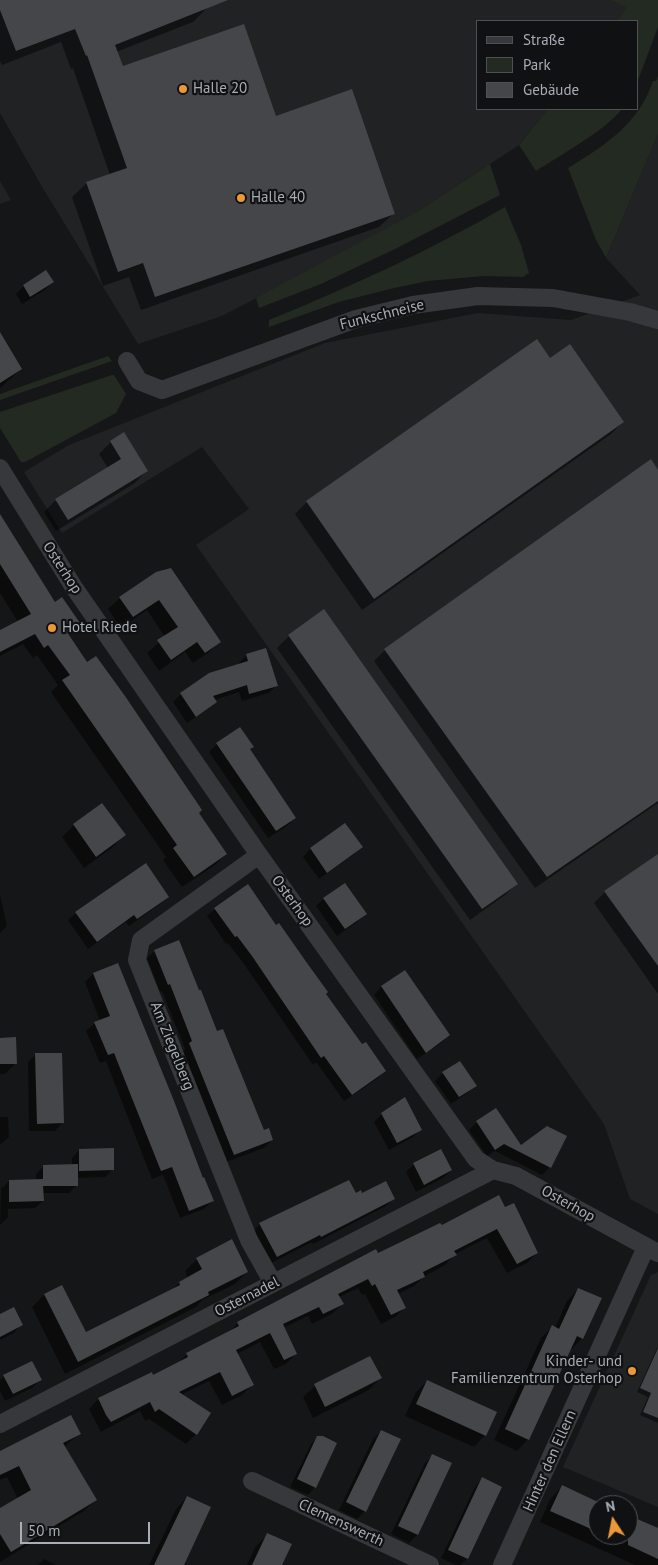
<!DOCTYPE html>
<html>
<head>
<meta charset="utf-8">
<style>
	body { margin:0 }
	#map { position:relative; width:658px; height:1565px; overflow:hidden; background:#151617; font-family:"PT Sans",sans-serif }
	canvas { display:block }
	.legend { position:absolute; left:476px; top:20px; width:162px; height:90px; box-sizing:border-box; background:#101112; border:1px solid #4d5054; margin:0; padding:6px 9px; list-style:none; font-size:15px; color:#a8aeb7 }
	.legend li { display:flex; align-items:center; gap:10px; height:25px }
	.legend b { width:25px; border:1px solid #4d5054 }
	.north { position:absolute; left:588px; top:1495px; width:50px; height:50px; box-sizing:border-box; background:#101112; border:1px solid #4d5054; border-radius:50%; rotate:349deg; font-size:14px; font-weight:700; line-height:20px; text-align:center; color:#a8aeb7 }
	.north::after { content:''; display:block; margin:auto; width:18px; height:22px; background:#ec9839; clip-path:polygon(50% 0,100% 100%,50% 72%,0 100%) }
	.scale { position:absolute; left:20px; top:1522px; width:130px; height:22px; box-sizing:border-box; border:2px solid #a8aeb7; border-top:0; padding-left:6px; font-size:15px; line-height:18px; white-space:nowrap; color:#a8aeb7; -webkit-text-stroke:4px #101112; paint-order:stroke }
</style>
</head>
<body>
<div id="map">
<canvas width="658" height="1565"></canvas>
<ul class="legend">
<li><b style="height:6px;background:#36383c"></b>Straße</li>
<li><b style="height:14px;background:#222a22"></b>Park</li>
<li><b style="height:14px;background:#44464a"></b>Gebäude</li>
</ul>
<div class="north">N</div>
<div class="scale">50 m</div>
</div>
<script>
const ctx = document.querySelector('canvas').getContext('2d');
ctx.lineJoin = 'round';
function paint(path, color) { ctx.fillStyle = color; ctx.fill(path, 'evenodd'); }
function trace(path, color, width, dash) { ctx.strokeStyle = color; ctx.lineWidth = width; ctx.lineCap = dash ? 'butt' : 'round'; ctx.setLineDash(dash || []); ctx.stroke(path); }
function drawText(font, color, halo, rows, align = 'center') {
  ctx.font = font + ' "PT Sans",sans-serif'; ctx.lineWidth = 4.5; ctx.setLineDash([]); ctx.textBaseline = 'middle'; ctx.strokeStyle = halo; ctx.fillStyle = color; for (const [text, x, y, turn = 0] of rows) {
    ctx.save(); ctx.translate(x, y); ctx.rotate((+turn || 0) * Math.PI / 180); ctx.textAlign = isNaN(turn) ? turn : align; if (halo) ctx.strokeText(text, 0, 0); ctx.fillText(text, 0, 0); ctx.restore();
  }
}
paint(new Path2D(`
	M 0,0 L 610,0 L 628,8 L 617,21 L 477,21 L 477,109 L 548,109 L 519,145 L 420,210 L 318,266 L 222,316 L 138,344 L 41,185 L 0,113 Z
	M 658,134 L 658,1214 L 630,1199 L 604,1124 L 196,545 L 249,509 L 202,447 L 62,533 L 24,472 L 69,445 L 325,343 L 478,313 L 571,320 L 640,295 L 606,258 Z
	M 0,181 L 11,200 L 0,204 Z
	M 658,1272 L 658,1507 L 563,1467 L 651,1275 Z`), '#212224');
paint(new Path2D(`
	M 610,0 L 658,0 L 658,27 L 637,83 L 637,21 L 617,21 L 627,8 Z
	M 658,76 L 658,134 L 606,258 L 596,240 L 568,168 C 605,145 638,125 653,81 L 656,81 Z
	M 548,109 L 622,109 C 606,130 559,156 536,171 L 519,145 Z
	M 490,164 L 500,195 L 395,249 L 321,284 L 259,308 L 256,298 L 420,210 Z
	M 505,207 L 521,245 L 529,273 L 523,277 L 484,276 L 428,281 L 390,289 L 339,302 L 269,327 L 269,320 C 350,287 429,251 505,207 Z
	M 108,356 L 112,361 L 0,400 L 0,394 Z
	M 112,375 L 114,375 L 126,394 L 116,413 L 25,462 L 21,462 L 0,428 L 0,412 Z`), '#222a22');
paint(new Path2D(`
	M 0,0 L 204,0 L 207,8 L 193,22 L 116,52 L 122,68 L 275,117 L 394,213 L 379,227 L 141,310 L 129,277 L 103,286 L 72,197 L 87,183 L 110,175 L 73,68 L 71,69 L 61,42 L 2,65 L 0,61 Z
	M 52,282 L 45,290 L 22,304 L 16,294 L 24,286 Z
	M 0,335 L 21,369 L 0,388 Z
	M 623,422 L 611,434 L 362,610 L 295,514 L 307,502 Z
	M 124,434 L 146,471 L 135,483 L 56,531 L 44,512 L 56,500 L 108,468 L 99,454 L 111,442 Z
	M 658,472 L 658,803 L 535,888 L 374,661 L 385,650 Z
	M 0,516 L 54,604 L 78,623 L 66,634 L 226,854 L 215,865 L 182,887 L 163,860 L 166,857 L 51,692 L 58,685 L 37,655 L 33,658 L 23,644 L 0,656 L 0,632 L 18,622 L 0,593 Z
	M 171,570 L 219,642 L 208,653 L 193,663 L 185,652 L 159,671 L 147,653 L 165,637 L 147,610 L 121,628 L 108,609 L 120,598 Z
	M 289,636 L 517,884 L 505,895 L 470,920 L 277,648 Z
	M 247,655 L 277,685 L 269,693 L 242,701 L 239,692 L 214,700 L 215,702 L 208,709 L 187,723 L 173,702 L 181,694 L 209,675 L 240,665 L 239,663 Z
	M 217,744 L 252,747 L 249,750 L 295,818 L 287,826 L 268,838 L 209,752 Z
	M 102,805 L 124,835 L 113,847 L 84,868 L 62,837 L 74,825 Z
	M 345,825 L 361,847 L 353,855 L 319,879 L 303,857 L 310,849 Z
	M 658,855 L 658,994 L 594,903 L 605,892 Z
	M 0,895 L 7,926 L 0,933 Z
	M 168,897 L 160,904 L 129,926 L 126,922 L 88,949 L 68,920 L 76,913 Z
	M 324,898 L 365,914 L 357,922 L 337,936 L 316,906 Z
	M 215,909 L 362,1046 L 384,1071 L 377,1079 L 344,1101 L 316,1062 L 313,1065 L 244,964 L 228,943 L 226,944 L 207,916 Z
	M 155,951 L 199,992 L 264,1131 L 272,1140 L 264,1148 L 226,1162 L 182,1052 L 185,1049 L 162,991 L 160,992 L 147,958 Z
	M 405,972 L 449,1035 L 441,1043 L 417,1059 L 374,995 L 381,987 Z
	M 93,974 L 212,1201 L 204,1209 L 180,1218 L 163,1175 L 152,1179 L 106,1061 L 100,1063 L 86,1031 L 95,1023 L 100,1021 L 85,982 Z
	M 0,1039 L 16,1063 L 5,1074 L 0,1074 Z
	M 35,1055 L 62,1123 L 55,1131 L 29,1131 L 28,1062 Z
	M 443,1073 L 475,1086 L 467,1093 L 451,1104 L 435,1081 Z
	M 382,1114 L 420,1129 L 413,1137 L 389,1150 L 374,1122 Z
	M 0,1117 L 8,1117 L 9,1137 L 0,1145 Z
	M 477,1122 L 521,1147 L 550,1167 L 542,1175 L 495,1151 L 487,1156 L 469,1130 Z
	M 79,1150 L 113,1169 L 105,1177 L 77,1178 L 77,1185 L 69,1193 L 42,1193 L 43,1201 L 35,1208 L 8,1209 L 8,1217 L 0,1225 L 1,1189 L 9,1181 L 36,1181 L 36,1174 L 44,1166 L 72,1166 L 72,1158 Z
	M 414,1164 L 451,1170 L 443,1178 L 416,1192 L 406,1172 Z
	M 356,1194 L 394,1198 L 386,1206 L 313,1244 L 312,1242 L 269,1264 L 252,1232 L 260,1224 Z
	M 505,1209 L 537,1253 L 527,1263 L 507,1273 L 487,1238 L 455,1254 L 445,1265 L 425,1276 L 414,1286 L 398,1294 L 405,1307 L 395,1317 L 381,1324 L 365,1294 L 362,1295 L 358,1288 L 339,1297 L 342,1304 L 332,1314 L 312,1324 L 308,1316 L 283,1328 L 296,1354 L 286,1364 L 274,1369 L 260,1342 L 237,1354 L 252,1385 L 242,1395 L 222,1405 L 209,1381 L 181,1395 L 196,1434 L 186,1444 L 149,1419 L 145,1421 L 140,1411 L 101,1432 L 89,1409 L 98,1399 L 151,1374 L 152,1376 L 177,1364 L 187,1354 L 229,1332 L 238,1323 L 378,1254 L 441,1227 Z
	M 197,1259 L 247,1272 L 235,1284 L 202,1300 L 196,1307 L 65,1374 L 32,1307 L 44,1295 L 62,1286 L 85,1333 L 171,1291 L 179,1283 L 188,1278 L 185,1271 Z
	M 578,1289 L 582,1338 L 571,1350 L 569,1349 L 528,1439 L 517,1451 L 494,1440 L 541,1338 L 552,1327 L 555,1328 L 567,1301 Z
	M 0,1315 L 21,1325 L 14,1333 L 0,1340 Z
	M 658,1346 L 658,1423 L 640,1415 L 648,1397 L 637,1392 Z
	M 4,1376 L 40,1380 L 32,1388 L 5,1401 L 0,1391 L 0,1380 Z
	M 380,1378 L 369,1390 L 313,1418 L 303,1397 L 315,1386 Z
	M 427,1381 L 485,1435 L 474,1447 L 405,1416 L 416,1392 Z
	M 381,1431 L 365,1511 L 357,1519 L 339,1510 L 373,1439 Z
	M 79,1434 L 64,1447 L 96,1499 L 84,1511 L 0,1562 L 0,1510 L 18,1499 L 7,1477 L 0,1480 L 0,1453 Z
	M 319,1436 L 336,1444 L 315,1487 L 308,1495 L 290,1487 L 311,1444 Z
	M 433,1455 L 451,1464 L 417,1535 L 409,1543 L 391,1534 L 425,1463 Z
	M 482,1479 L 501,1488 L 467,1559 L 460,1565 L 456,1565 L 441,1558 L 475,1487 Z
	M 562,1487 L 603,1505 L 598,1505 L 598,1535 L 628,1535 L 628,1516 L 658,1530 L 658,1565 L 635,1565 L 540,1522 L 550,1499 Z
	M 187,1497 L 182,1565 L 149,1565 L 176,1509 Z
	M 268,1534 L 280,1565 L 247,1565 L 256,1546 Z
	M 44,1559 L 56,1565 L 38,1565 Z`), '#0007');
paint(new Path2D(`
	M 0,0 L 228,0 L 115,45 L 123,66 L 244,24 L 276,116 L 352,89 L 395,214 L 155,297 L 143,263 L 118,272 L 86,182 L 127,168 L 87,55 L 86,56 L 75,29 L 16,51 L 0,10 Z
	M 46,270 L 54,282 L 30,297 L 23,285 Z
	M 0,332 L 22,369 L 0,383 Z
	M 537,339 L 550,358 L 570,344 L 624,422 L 374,599 L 306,501 Z
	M 124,432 L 148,471 L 68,520 L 55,499 L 121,459 L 110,441 Z
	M 651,459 L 658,470 L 658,801 L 547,877 L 384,649 Z
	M 0,514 L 55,602 L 62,597 L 80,623 L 67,632 L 87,662 L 96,656 L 125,696 L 202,810 L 199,813 L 227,854 L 194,877 L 173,848 L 177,845 L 62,680 L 70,675 L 48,645 L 44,648 L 35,634 L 0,652 L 0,630 L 31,614 L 0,564 Z
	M 171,568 L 221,642 L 205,653 L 197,642 L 171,660 L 157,640 L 178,627 L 159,600 L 133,617 L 119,597 L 156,572 Z
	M 324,609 L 518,884 L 482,909 L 288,635 Z
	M 266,648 L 278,686 L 249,694 L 247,685 L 213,696 L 217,702 L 196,717 L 180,693 L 209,673 L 248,661 L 246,654 Z
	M 240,727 L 254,747 L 250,749 L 296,818 L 276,831 L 216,743 Z
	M 102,803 L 126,835 L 96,857 L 73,824 Z
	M 345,823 L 363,847 L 327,873 L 310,848 Z
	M 658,854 L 658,966 L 604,891 Z
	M 146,863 L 169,897 L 137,919 L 134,915 L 97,942 L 75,912 Z
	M 345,883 L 367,914 L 345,929 L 323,898 Z
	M 248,884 L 276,925 L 279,923 L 307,963 L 328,992 L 326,994 L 362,1044 L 366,1042 L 386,1071 L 352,1095 L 324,1056 L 321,1058 L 252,956 L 237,936 L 235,937 L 214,908 Z
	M 179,940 L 199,990 L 201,990 L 217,1031 L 223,1029 L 264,1130 L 269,1128 L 273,1140 L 234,1155 L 189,1043 L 192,1041 L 170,984 L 168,985 L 154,950 Z
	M 118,963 L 174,1101 L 203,1178 L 204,1177 L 214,1201 L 189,1211 L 172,1167 L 161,1171 L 114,1053 L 108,1055 L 94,1022 L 110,1016 L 93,973 Z
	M 405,970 L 450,1035 L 426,1053 L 381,986 Z
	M 16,1037 L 17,1064 L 0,1064 L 0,1038 Z
	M 35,1053 L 62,1053 L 64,1123 L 37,1124 Z
	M 460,1061 L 477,1086 L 459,1097 L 442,1072 Z
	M 405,1097 L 422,1130 L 397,1143 L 381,1113 Z
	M 496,1108 L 521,1145 L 547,1126 L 567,1136 L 551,1168 L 504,1144 L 495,1150 L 476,1121 Z
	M 114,1148 L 114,1170 L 79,1171 L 79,1149 Z
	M 441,1149 L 452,1170 L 424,1185 L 413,1163 Z
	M 78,1164 L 78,1186 L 43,1186 L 44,1201 L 9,1202 L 9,1180 L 43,1179 L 43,1165 Z
	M 349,1180 L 356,1193 L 361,1190 L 362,1193 L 386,1181 L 395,1199 L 321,1237 L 320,1235 L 277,1257 L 259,1223 Z
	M 499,1195 L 505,1207 L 514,1203 L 538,1253 L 517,1264 L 497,1229 L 454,1251 L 457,1255 L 423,1272 L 425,1277 L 397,1290 L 406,1308 L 391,1315 L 375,1284 L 372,1286 L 368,1279 L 338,1294 L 344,1304 L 323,1314 L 319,1307 L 283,1324 L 297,1354 L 284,1360 L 270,1333 L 236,1350 L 254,1385 L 232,1396 L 220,1372 L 179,1392 L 211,1413 L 197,1435 L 159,1409 L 155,1412 L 150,1402 L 111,1422 L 106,1415 L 98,1398 L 152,1372 L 153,1375 L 188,1357 L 186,1353 L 239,1326 L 237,1322 L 376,1249 L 378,1253 L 440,1223 L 442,1225 Z
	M 232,1239 L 248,1272 L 208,1292 L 209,1295 L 78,1362 L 44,1294 L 62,1285 L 86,1332 L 180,1285 L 179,1282 L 202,1269 L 196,1258 Z
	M 578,1288 L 602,1298 L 583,1339 L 577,1336 L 529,1440 L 505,1429 L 552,1325 L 559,1329 Z
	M 14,1307 L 23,1325 L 0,1337 L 0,1314 Z
	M 658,1348 L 658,1418 L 643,1412 L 651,1393 L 640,1388 Z
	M 370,1356 L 382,1378 L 325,1407 L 314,1384 Z
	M 32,1361 L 42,1380 L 13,1394 L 3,1375 Z
	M 427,1380 L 497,1412 L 486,1436 L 416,1404 Z
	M 71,1415 L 81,1434 L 63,1443 L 97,1500 L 11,1552 L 0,1534 L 0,1508 L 31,1490 L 19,1466 L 0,1475 L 0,1451 Z
	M 381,1430 L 401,1439 L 366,1512 L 346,1502 Z
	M 317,1436 L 323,1436 L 337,1443 L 316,1488 L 297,1479 Z
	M 432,1454 L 452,1463 L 418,1535 L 398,1526 Z
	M 482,1477 L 502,1487 L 468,1559 L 448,1550 Z
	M 562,1485 L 598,1502 L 598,1532 L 550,1511 Z
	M 187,1496 L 211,1507 L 184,1565 L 154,1565 Z
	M 628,1515 L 658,1528 L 658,1559 L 628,1545 Z
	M 267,1533 L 292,1544 L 282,1565 L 252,1565 Z`), '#44464a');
trace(new Path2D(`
	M 127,361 L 139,381 L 162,390 L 356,319 L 413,305 L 478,296 L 553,298 L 630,312 L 658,320
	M 0,468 L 73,586 L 259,855 L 476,1159 L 493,1170 L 516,1176 L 658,1253
	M 259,855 L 141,940 L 137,960 L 249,1240 L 273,1283
	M 0,1424 L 493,1170
	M 252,1481 L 430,1565
	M 502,1565 L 646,1247`), '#36383c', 18);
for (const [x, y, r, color] of [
	[183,89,5,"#ec9839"],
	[241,198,5,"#ec9839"],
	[52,628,5,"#ec9839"],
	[632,1371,5,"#ec9839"]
]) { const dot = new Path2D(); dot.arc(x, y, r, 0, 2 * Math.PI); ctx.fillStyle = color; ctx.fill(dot); trace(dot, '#101112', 2); }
drawText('15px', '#a8aeb7', '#101112', [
	["Halle 20",193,89],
	["Halle 40",251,198],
	["Hotel Riede",62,628],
	["Kinder- und",622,1362,"right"],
	["Familienzentrum Osterhop",622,1379,"right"]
], 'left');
drawText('15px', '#a8aeb7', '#101112', [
	["Funkschneise",382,315,-14],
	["Osterhop",62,568,57],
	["Osterhop",292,901,54],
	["Am Ziegelberg",172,1046,68],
	["Osterhop",568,1204,29],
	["Osternadel",247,1297,-27],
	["Hinter den Ellern",550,1461,-66],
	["Clemenswerth",341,1523,25]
]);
</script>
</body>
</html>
